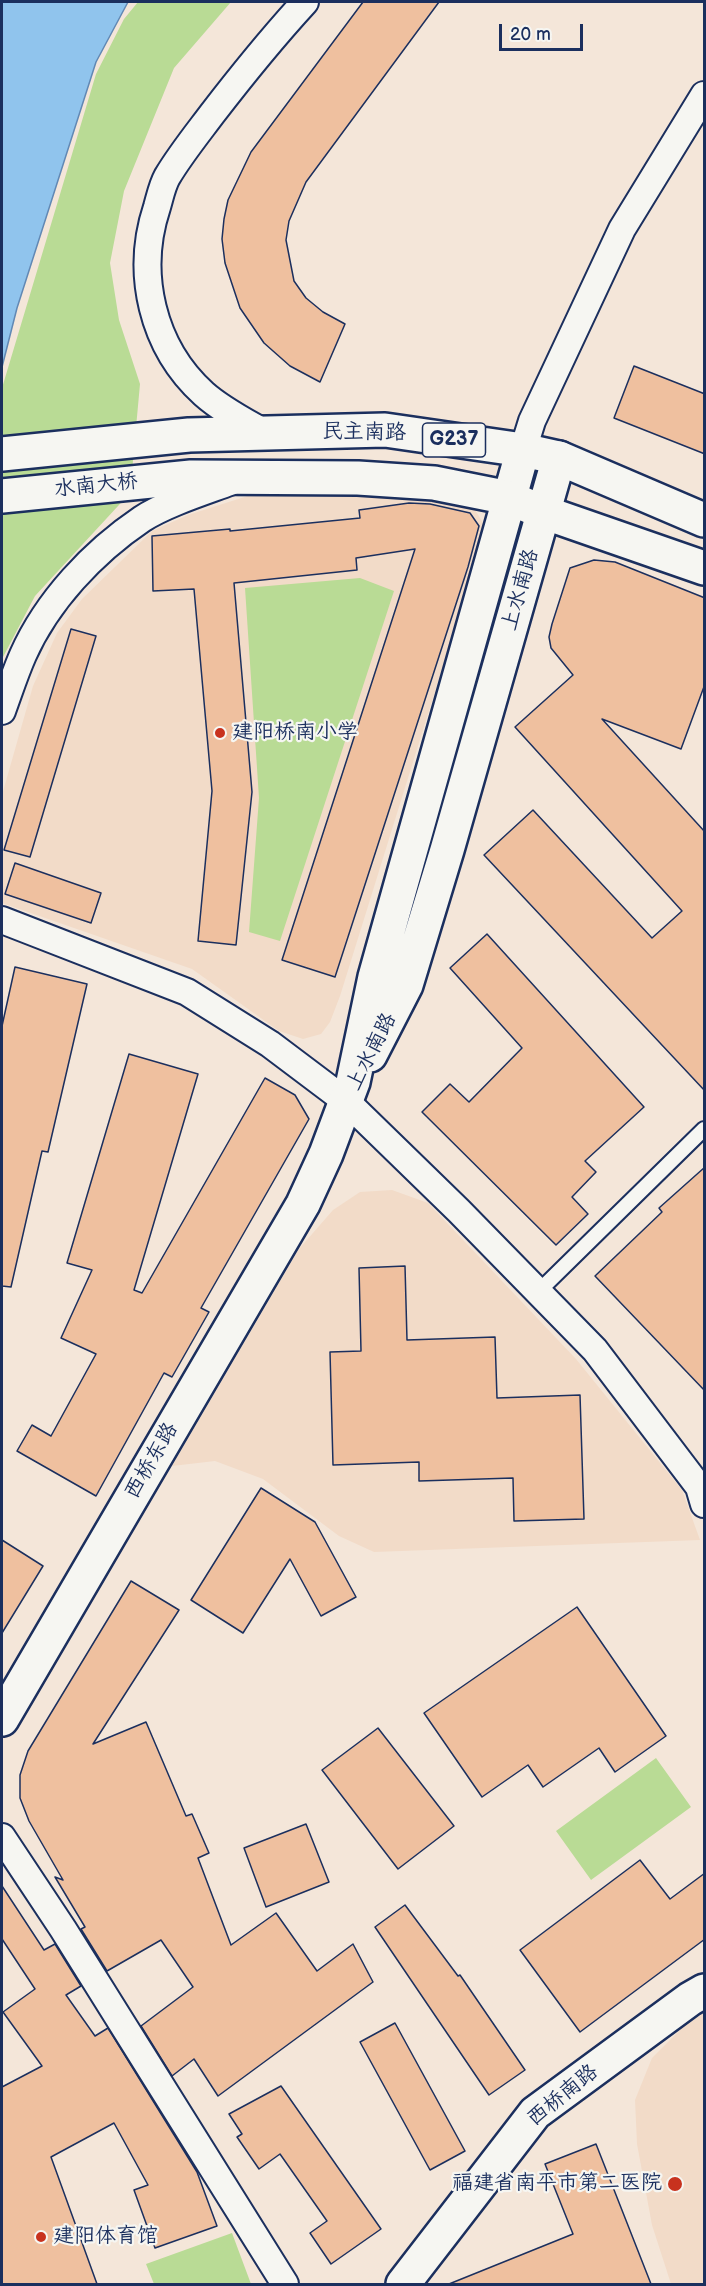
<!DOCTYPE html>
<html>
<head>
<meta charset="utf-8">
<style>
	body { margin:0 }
	#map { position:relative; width:706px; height:2286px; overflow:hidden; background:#f4e6d9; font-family:"Balsamiq Sans",sans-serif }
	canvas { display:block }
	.frame { position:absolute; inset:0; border:3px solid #1b2f5e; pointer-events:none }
	.scale { position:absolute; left:499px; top:24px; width:84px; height:27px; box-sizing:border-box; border:3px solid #1b2f5e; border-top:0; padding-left:8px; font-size:18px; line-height:21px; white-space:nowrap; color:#1b2f5e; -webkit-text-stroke:4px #f6f6f2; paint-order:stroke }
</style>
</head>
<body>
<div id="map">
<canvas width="706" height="2286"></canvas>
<div class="frame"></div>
<div class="scale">20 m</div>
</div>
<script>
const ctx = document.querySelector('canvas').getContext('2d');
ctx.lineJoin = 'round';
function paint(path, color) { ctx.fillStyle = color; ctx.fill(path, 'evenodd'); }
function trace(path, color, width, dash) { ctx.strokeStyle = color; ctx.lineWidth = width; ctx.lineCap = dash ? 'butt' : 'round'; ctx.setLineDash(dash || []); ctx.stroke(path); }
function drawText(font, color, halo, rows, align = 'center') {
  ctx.font = font + ' "Balsamiq Sans","LXGW WenKai TC",sans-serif'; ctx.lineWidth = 4.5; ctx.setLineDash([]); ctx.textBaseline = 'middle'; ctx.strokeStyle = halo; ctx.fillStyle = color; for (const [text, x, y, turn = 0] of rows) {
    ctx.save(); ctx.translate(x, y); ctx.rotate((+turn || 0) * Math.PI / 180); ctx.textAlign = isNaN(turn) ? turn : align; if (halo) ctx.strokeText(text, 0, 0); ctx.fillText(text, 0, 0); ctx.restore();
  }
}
paint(new Path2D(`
	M 257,493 L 431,497 L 474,508 L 486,528 L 340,996 L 330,1022 L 321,1034 L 303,1039 L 279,1031 L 192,969 L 2,903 L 2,795 L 33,686 L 57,633 L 82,599 L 152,531 L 188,515 Z
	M 392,1190 L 428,1203 L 576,1359 L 682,1490 L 700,1540 L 374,1552 L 339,1536 L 263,1479 L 215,1461 L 172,1466 L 299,1249 L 333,1210 L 360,1192 Z
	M 704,2013 L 704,2284 L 671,2284 L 652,2225 L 637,2144 L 635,2100 L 652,2058 L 684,2026 Z`), '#f2dbc8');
paint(new Path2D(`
	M 138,2 L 231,2 L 174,68 L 124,191 L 110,263 L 119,320 L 140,384 L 130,493 L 35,596 L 2,659 L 2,388 L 96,74 L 124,19 Z
	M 360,578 L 394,591 L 280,941 L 249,932 L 259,798 L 245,588 Z
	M 656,1758 L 691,1807 L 591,1880 L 556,1831 Z
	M 232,2233 L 251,2284 L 154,2284 L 146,2264 Z`), '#b9db95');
const water = new Path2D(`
	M 2,2 L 128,2 L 96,62 L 17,308 L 2,367 Z`);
paint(water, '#90c4ed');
trace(water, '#6188b4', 1.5);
const building = new Path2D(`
	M 363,2 L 439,2 L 306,182 L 289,221 L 286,240 L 294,281 L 306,298 L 323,312 L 345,324 L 320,382 L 290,366 L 264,343 L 240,308 L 225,263 L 222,239 L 224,219 L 228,200 L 251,152 Z
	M 634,366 L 705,394 L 705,454 L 614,418 Z
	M 409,503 L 430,504 L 470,513 L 479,526 L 468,567 L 335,977 L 282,960 L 415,549 L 356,558 L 357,570 L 234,583 L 252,792 L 236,945 L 198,941 L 212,791 L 194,589 L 153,591 L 152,536 L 230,529 L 230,531 L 360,518 L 359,510 Z
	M 594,560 L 615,562 L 705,598 L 705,684 L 681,749 L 602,719 L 705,832 L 705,1091 L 484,855 L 533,810 L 652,938 L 682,911 L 515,727 L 573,675 L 551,648 L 549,637 L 552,624 L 570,568 Z
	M 71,629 L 96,636 L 30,857 L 4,850 Z
	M 15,863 L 101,893 L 91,923 L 5,894 Z
	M 487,934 L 644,1107 L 585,1161 L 596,1172 L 572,1197 L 588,1214 L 556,1245 L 422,1112 L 450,1084 L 469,1102 L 522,1048 L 450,968 Z
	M 15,967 L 87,984 L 48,1152 L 42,1151 L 11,1287 L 2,1286 L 2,1026 Z
	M 129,1054 L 198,1074 L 134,1290 L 142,1293 L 265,1078 L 295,1095 L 309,1119 L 201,1308 L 209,1312 L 172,1377 L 164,1373 L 96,1496 L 17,1451 L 32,1425 L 51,1436 L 96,1354 L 61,1338 L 92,1270 L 67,1263 Z
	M 705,1167 L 705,1391 L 595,1276 L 662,1212 L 659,1208 Z
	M 405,1266 L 407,1340 L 495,1337 L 497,1398 L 580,1395 L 584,1519 L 514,1521 L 513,1478 L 419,1481 L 419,1462 L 333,1465 L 330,1352 L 361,1351 L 359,1268 Z
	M 261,1488 L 315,1522 L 356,1597 L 321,1616 L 290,1559 L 243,1633 L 191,1600 Z
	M 2,1540 L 43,1566 L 2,1633 Z
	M 131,1581 L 179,1610 L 93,1744 L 146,1722 L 186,1816 L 192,1814 L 209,1853 L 198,1858 L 231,1945 L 276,1913 L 317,1971 L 353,1944 L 373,1982 L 218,2096 L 194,2059 L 172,2076 L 141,2026 L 193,1987 L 161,1940 L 107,1971 L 81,1929 L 85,1927 L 55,1877 L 63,1880 L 29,1821 L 20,1798 L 20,1775 L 28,1751 Z
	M 577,1607 L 666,1736 L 615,1772 L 599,1748 L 543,1787 L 528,1765 L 482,1797 L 424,1713 Z
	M 378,1728 L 454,1826 L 398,1869 L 322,1770 Z
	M 306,1824 L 329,1882 L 266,1907 L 244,1848 Z
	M 640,1860 L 670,1899 L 705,1873 L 705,1939 L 580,2032 L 520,1950 Z
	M 2,1886 L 44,1950 L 55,1944 L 81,1986 L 66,1995 L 95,2036 L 108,2028 L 197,2172 L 217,2226 L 155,2248 L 134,2190 L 148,2185 L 114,2123 L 51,2157 L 97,2284 L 2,2284 L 2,2087 L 42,2066 L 3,2012 L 35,1989 L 2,1939 Z
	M 405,1905 L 458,1976 L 460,1975 L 525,2070 L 489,2095 L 375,1927 Z
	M 395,2023 L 465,2151 L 430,2170 L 360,2042 Z
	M 281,2086 L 381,2229 L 331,2264 L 310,2233 L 327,2221 L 280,2154 L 259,2169 L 237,2137 L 242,2134 L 229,2114 Z
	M 596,2144 L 651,2284 L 449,2284 L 573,2234 L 545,2164 Z`);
paint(building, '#efc09f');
trace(building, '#1b2f5e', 1.5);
const service = new Path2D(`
	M 538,1292 L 704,1129`);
const minor = new Path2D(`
	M 265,433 C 244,421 222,410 204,394 C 152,347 135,273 157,207 C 160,197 162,186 167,177 C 180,155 197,134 212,114 C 242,75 272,38 305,2
	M 523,450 L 532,421 L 622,229 L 704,95
	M 2,711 C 9,692 15,673 23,655 C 47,601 93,552 142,519 C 165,504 203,492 230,482
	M 2,920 L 187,992 L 270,1044 L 347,1102 L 459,1211 L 595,1350 L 699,1487 L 704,1504
	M 2,1837 L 63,1929 L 285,2284`);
const secondary = new Path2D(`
	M 370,1055 L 406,985 L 447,850 L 559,458
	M 2,1719 L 303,1204 L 326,1154 L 353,1082 L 375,977 L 523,450
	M 403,2284 L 535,2113 L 690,1999 L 704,1991`);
const trunk = new Path2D(`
	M 2,454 L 189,435 L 385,430 L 523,450 L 559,458 L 704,520
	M 2,496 L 191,477 L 358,478 L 434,483 L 509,498 L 543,512 L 704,568`);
trace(service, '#1b2f5e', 18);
trace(minor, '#1b2f5e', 30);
trace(secondary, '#1b2f5e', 38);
trace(trunk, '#1b2f5e', 38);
trace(service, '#f6f6f2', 14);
trace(minor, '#f6f6f2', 26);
trace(secondary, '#f6f6f2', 33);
trace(trunk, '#f6f6f2', 33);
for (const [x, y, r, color] of [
	[220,733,6,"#c8321e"],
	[675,2184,8,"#c8321e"],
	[41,2237,6,"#c8321e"]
]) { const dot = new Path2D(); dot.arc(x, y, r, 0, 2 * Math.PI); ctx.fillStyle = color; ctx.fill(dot); trace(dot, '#f6f6f2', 2); }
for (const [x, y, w] of [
	[454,440,63]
]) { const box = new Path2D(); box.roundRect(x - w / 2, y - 17, w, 34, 4.5); ctx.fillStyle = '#f6f6f2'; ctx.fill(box); trace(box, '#1b2f5e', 1.5); }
drawText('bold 20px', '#1b2f5e', null, [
	["G237",454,440]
]);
drawText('21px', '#1b2f5e', '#f6f6f2', [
	["民主南路",364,433,1],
	["水南大桥",96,486,-6],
	["上水南路",521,590,-74],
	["上水南路",372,1052,-63],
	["西桥东路",152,1461,-60],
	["西桥南路",563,2096,-39]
]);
drawText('21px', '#1b2f5e', '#f6f6f2', [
	["建阳桥南小学",232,733],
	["福建省南平市第二医院",662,2184,"right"],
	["建阳体育馆",53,2237]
], 'left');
</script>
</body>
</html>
